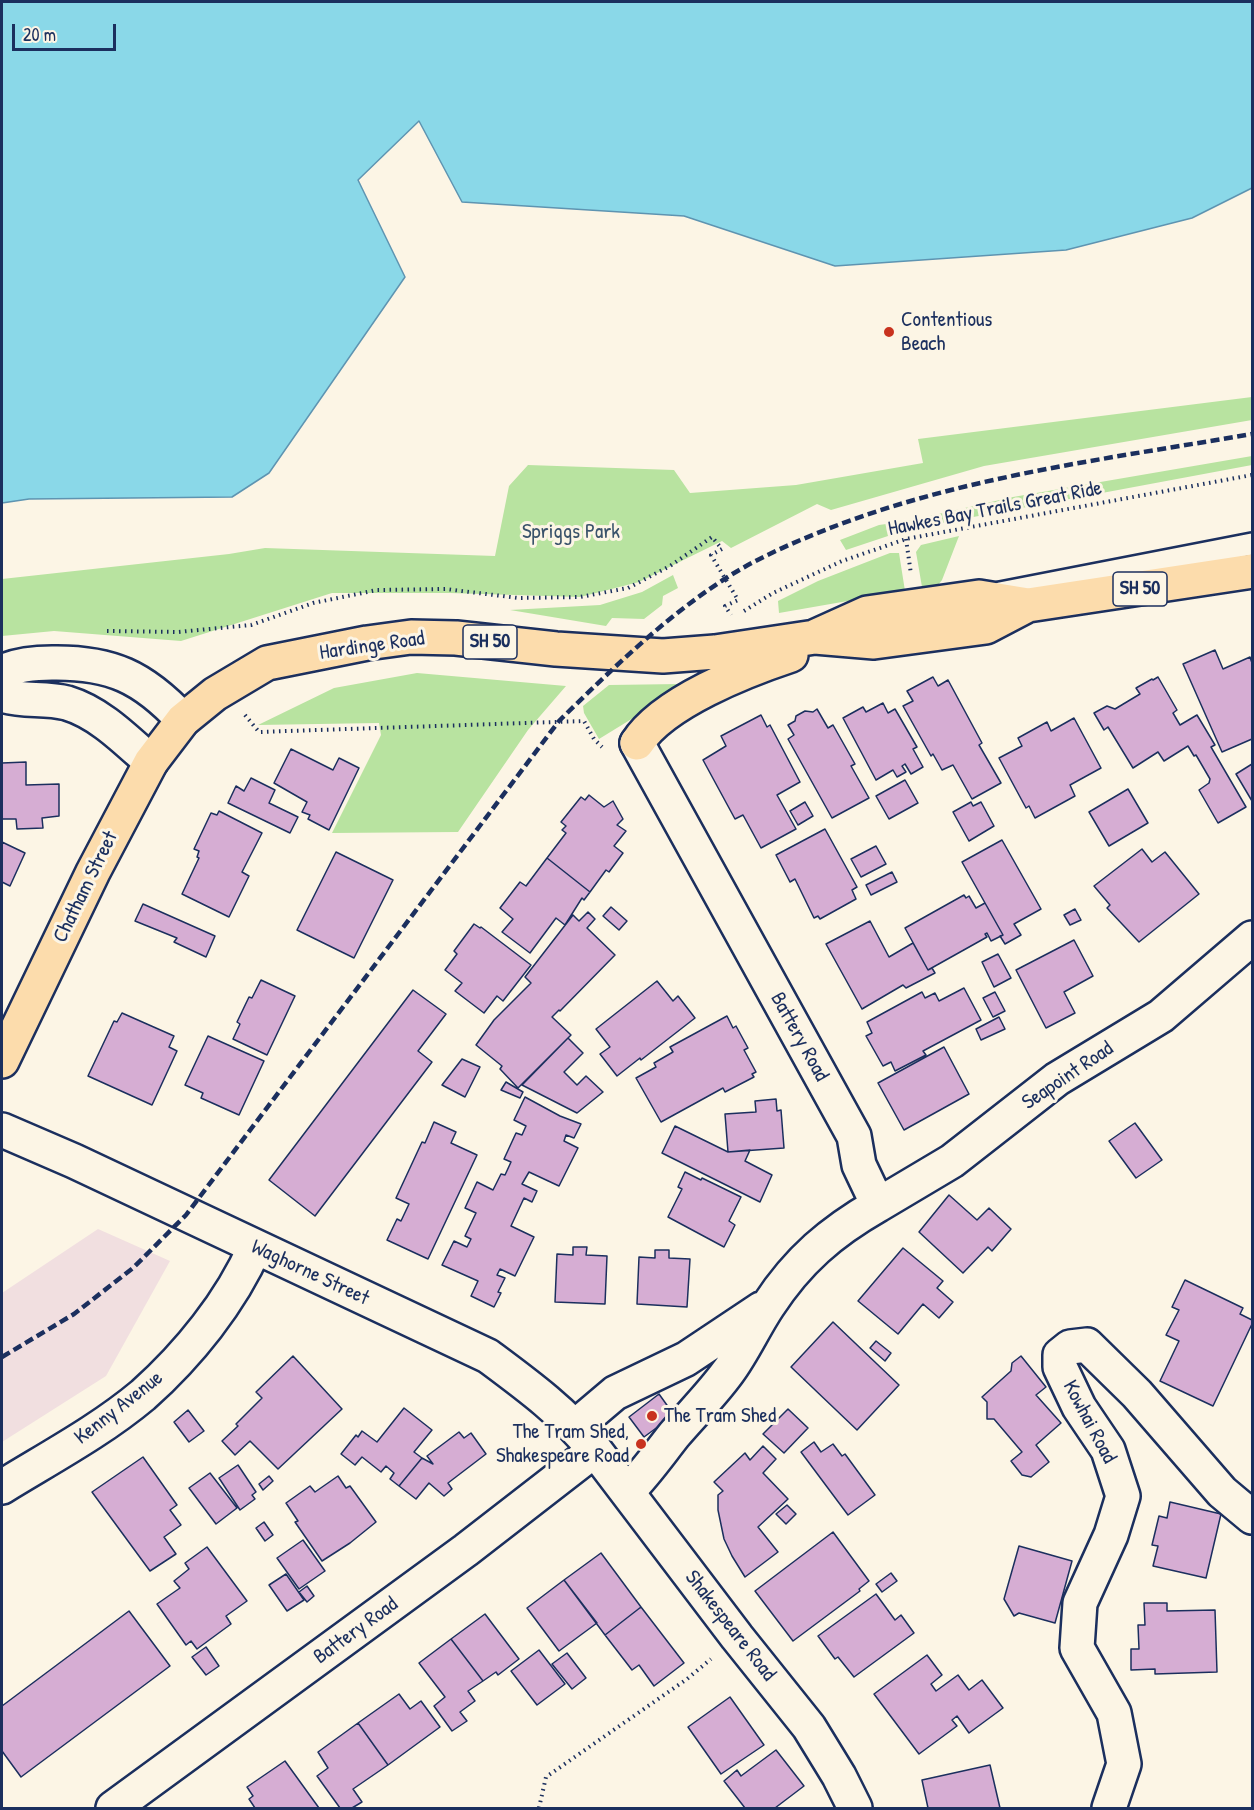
<!DOCTYPE html>
<html>
<head>
<meta charset="utf-8">
<style>
	body { margin:0 }
	#map { position:relative; width:1254px; height:1810px; overflow:hidden; background:#fcf5e5; font-family:"Patrick Hand",sans-serif }
	canvas { display:block }
	.frame { position:absolute; inset:0; border:3px solid #1b2f5e; pointer-events:none }
	.scale { position:absolute; left:12px; top:24px; width:104px; height:27px; box-sizing:border-box; border:3px solid #1b2f5e; border-top:0; padding-left:8px; font-size:18px; line-height:21px; white-space:nowrap; color:#1b2f5e; -webkit-text-stroke:4px #fcf5e5; paint-order:stroke }
</style>
</head>
<body>
<div id="map">
<canvas width="1254" height="1810"></canvas>
<div class="frame"></div>
<div class="scale">20 m</div>
</div>
<script>
const ctx = document.querySelector('canvas').getContext('2d');
ctx.lineJoin = 'round';
function paint(path, color) { ctx.fillStyle = color; ctx.fill(path, 'evenodd'); }
function trace(path, color, width, dash) { ctx.strokeStyle = color; ctx.lineWidth = width; ctx.lineCap = dash ? 'butt' : 'round'; ctx.setLineDash(dash || []); ctx.stroke(path); }
function drawText(font, color, halo, rows, align = 'center') {
  ctx.font = font + ' "Patrick Hand",sans-serif'; ctx.lineWidth = 6; ctx.setLineDash([]); ctx.textBaseline = 'middle'; ctx.strokeStyle = halo; ctx.fillStyle = color; for (const [text, x, y, turn = 0] of rows) {
    ctx.save(); ctx.translate(x, y); ctx.rotate((+turn || 0) * Math.PI / 180); ctx.textAlign = isNaN(turn) ? turn : align; if (halo) ctx.strokeText(text, 0, 0); ctx.fillText(text, 0, 0); ctx.restore();
  }
}
paint(new Path2D(`
	M 98,1229 L 170,1261 L 106,1376 L 2,1442 L 2,1293 Z`), '#f1dfe0');
paint(new Path2D(`
	M 1252,397 L 1252,420 L 984,466 L 831,510 L 817,504 L 731,548 L 722,541 L 639,582 L 580,597 L 450,593 L 332,593 L 181,641 L 54,631 L 2,636 L 2,579 L 229,554 L 265,548 L 495,556 L 509,486 L 528,465 L 674,470 L 690,493 L 796,485 L 923,463 L 918,439 Z
	M 1252,456 L 1252,465 L 909,529 L 846,550 L 840,540 L 879,525 L 908,521 L 1013,497 Z
	M 959,536 L 942,580 L 938,585 L 922,587 L 916,552 L 921,545 Z
	M 890,553 L 899,553 L 905,591 L 779,613 L 778,601 L 818,581 Z
	M 673,575 L 678,588 L 663,596 L 662,605 L 644,619 L 612,618 L 606,626 L 510,610 L 600,605 L 642,592 Z
	M 417,673 L 566,686 L 528,730 L 458,832 L 332,833 L 381,735 L 379,723 L 258,725 L 334,688 Z
	M 680,684 L 682,688 L 599,739 L 584,713 L 583,706 L 609,685 Z`), '#b8e3a0');
const water = new Path2D(`
	M 2,2 L 1252,2 L 1252,188 L 1192,218 L 1066,250 L 835,266 L 684,216 L 462,202 L 419,121 L 358,180 L 405,277 L 269,473 L 232,497 L 29,499 L 2,503 Z`);
paint(water, '#8ad8e8');
trace(water, '#5e94b1', 1.5);
const building = new Path2D(`
	M 1215,650 L 1223,669 L 1250,657 L 1252,663 L 1252,739 L 1222,752 L 1183,664 Z
	M 933,677 L 938,686 L 948,680 L 982,743 L 979,745 L 1001,783 L 972,799 L 953,765 L 942,770 L 933,754 L 931,756 L 903,706 L 913,701 L 907,691 Z
	M 1158,677 L 1177,710 L 1173,713 L 1180,725 L 1197,715 L 1215,745 L 1211,747 L 1246,807 L 1218,823 L 1199,790 L 1209,783 L 1210,779 L 1196,755 L 1194,756 L 1188,746 L 1164,761 L 1158,752 L 1133,768 L 1108,727 L 1104,730 L 1094,713 L 1107,706 L 1115,709 L 1140,694 L 1136,688 L 1152,679 L 1153,680 Z
	M 883,703 L 888,713 L 895,709 L 917,747 L 913,749 L 923,767 L 911,774 L 905,764 L 902,766 L 906,772 L 897,777 L 893,770 L 876,780 L 843,718 L 863,707 L 866,712 Z
	M 817,709 L 828,728 L 833,725 L 855,764 L 851,766 L 869,798 L 832,818 L 788,739 L 794,735 L 788,725 L 795,721 L 796,716 L 805,711 L 813,712 Z
	M 761,715 L 767,727 L 770,725 L 800,782 L 777,795 L 796,829 L 761,848 L 743,815 L 735,819 L 703,760 L 726,746 L 721,736 Z
	M 1074,718 L 1101,768 L 1070,785 L 1075,796 L 1035,818 L 1029,806 L 1026,808 L 999,758 L 1022,746 L 1018,738 L 1047,722 L 1051,731 Z
	M 291,749 L 333,770 L 339,758 L 359,768 L 329,830 L 308,819 L 310,815 L 302,812 L 307,802 L 274,783 Z
	M 26,762 L 26,785 L 59,784 L 59,816 L 42,818 L 43,828 L 17,829 L 16,819 L 2,819 L 2,763 Z
	M 1252,764 L 1252,801 L 1236,774 Z
	M 251,778 L 275,790 L 269,803 L 298,817 L 290,833 L 228,803 L 236,786 L 244,791 Z
	M 905,780 L 918,803 L 889,819 L 876,796 Z
	M 1128,789 L 1148,823 L 1109,846 L 1089,812 Z
	M 589,795 L 604,807 L 613,801 L 623,819 L 617,825 L 626,831 L 614,846 L 623,853 L 609,872 L 606,870 L 590,892 L 547,858 L 566,833 L 562,830 L 566,826 L 561,822 L 581,797 L 585,800 Z
	M 805,802 L 813,816 L 798,825 L 790,811 Z
	M 971,802 L 973,806 L 981,802 L 994,826 L 969,841 L 953,812 Z
	M 219,811 L 262,833 L 242,872 L 249,876 L 229,917 L 182,894 L 199,858 L 197,857 L 199,851 L 194,849 L 211,813 L 217,815 Z
	M 825,829 L 857,887 L 852,890 L 856,899 L 820,919 L 818,916 L 814,918 L 795,879 L 790,882 L 776,855 Z
	M 1002,840 L 1041,909 L 1014,924 L 1021,935 L 1005,944 L 1000,936 L 1003,935 L 962,862 Z
	M 2,842 L 25,853 L 10,886 L 2,882 Z
	M 876,846 L 886,864 L 861,877 L 851,859 Z
	M 1142,849 L 1152,862 L 1165,852 L 1199,894 L 1139,942 L 1107,908 L 1110,905 L 1094,886 Z
	M 336,852 L 393,880 L 354,958 L 297,930 Z
	M 547,858 L 590,892 L 584,900 L 582,898 L 565,925 L 556,918 L 530,953 L 502,932 L 513,919 L 500,908 L 520,882 L 526,886 Z
	M 892,872 L 897,882 L 871,895 L 866,885 Z
	M 964,895 L 966,898 L 969,896 L 976,908 L 985,903 L 1003,935 L 991,941 L 987,933 L 985,934 L 987,937 L 928,970 L 905,928 Z
	M 143,904 L 215,936 L 206,957 L 174,942 L 177,938 L 135,921 Z
	M 611,907 L 627,921 L 619,930 L 603,916 Z
	M 1075,909 L 1081,920 L 1070,925 L 1064,915 Z
	M 588,912 L 595,919 L 587,928 L 615,955 L 560,1011 L 559,1010 L 552,1017 L 571,1035 L 518,1088 L 500,1069 L 502,1066 L 476,1045 L 494,1020 L 531,983 L 525,977 L 573,915 L 579,921 Z
	M 870,921 L 889,957 L 913,943 L 928,970 L 932,968 L 935,973 L 906,988 L 903,985 L 862,1009 L 826,944 Z
	M 474,924 L 480,928 L 481,927 L 531,965 L 503,1001 L 497,996 L 484,1013 L 455,991 L 462,983 L 445,970 L 457,954 L 454,951 Z
	M 1074,940 L 1093,976 L 1064,992 L 1075,1013 L 1046,1028 L 1016,970 Z
	M 998,954 L 1011,978 L 994,987 L 982,962 Z
	M 261,980 L 295,996 L 267,1055 L 233,1039 L 240,1024 L 237,1022 L 249,997 L 252,998 Z
	M 657,981 L 673,1001 L 678,996 L 695,1018 L 641,1060 L 640,1058 L 617,1076 L 600,1054 L 610,1047 L 596,1029 Z
	M 964,988 L 981,1020 L 923,1051 L 926,1055 L 895,1071 L 891,1062 L 883,1066 L 866,1036 L 872,1033 L 867,1022 L 922,992 L 925,998 L 935,993 L 939,1001 Z
	M 413,990 L 446,1014 L 418,1051 L 432,1062 L 315,1216 L 269,1180 Z
	M 995,992 L 1005,1011 L 993,1017 L 983,998 Z
	M 122,1013 L 174,1036 L 169,1047 L 177,1051 L 152,1105 L 88,1076 L 114,1021 L 117,1022 Z
	M 727,1016 L 733,1028 L 736,1026 L 748,1048 L 744,1050 L 756,1072 L 752,1074 L 754,1077 L 725,1092 L 723,1088 L 661,1122 L 636,1078 L 656,1067 L 654,1063 L 673,1052 L 670,1047 Z
	M 999,1017 L 1005,1029 L 981,1040 L 976,1029 Z
	M 208,1036 L 264,1061 L 239,1115 L 201,1098 L 203,1093 L 185,1085 Z
	M 568,1038 L 583,1053 L 564,1072 L 577,1085 L 586,1076 L 603,1092 L 577,1113 L 522,1085 Z
	M 944,1047 L 969,1094 L 904,1130 L 878,1083 Z
	M 462,1059 L 480,1067 L 465,1097 L 442,1085 Z
	M 506,1082 L 523,1092 L 520,1098 L 501,1090 Z
	M 525,1097 L 560,1116 L 581,1124 L 574,1138 L 566,1135 L 564,1141 L 578,1148 L 559,1186 L 529,1172 L 522,1184 L 537,1191 L 532,1202 L 524,1198 L 511,1226 L 534,1237 L 515,1276 L 500,1269 L 497,1275 L 505,1278 L 498,1292 L 501,1293 L 494,1307 L 471,1296 L 478,1281 L 442,1265 L 454,1241 L 467,1247 L 471,1239 L 465,1236 L 476,1213 L 465,1208 L 477,1182 L 493,1190 L 501,1174 L 505,1175 L 511,1162 L 504,1159 L 516,1133 L 522,1135 L 526,1126 L 514,1120 Z
	M 776,1099 L 777,1111 L 781,1110 L 784,1148 L 728,1152 L 725,1114 L 756,1112 L 755,1101 Z
	M 434,1122 L 456,1132 L 451,1143 L 477,1155 L 428,1259 L 387,1240 L 397,1219 L 401,1221 L 409,1204 L 396,1198 L 422,1142 L 425,1143 Z
	M 1135,1123 L 1162,1160 L 1136,1178 L 1109,1141 Z
	M 675,1126 L 728,1152 L 750,1150 L 745,1161 L 772,1175 L 760,1202 L 662,1153 Z
	M 685,1172 L 701,1180 L 702,1178 L 741,1197 L 729,1221 L 735,1225 L 724,1247 L 668,1217 L 682,1189 L 678,1187 Z
	M 949,1195 L 977,1220 L 989,1208 L 1011,1229 L 992,1251 L 988,1247 L 963,1273 L 919,1232 Z
	M 573,1247 L 587,1247 L 586,1255 L 607,1256 L 605,1304 L 555,1302 L 557,1254 L 573,1255 Z
	M 903,1248 L 943,1281 L 937,1288 L 953,1302 L 939,1318 L 923,1304 L 898,1334 L 858,1301 Z
	M 655,1250 L 669,1250 L 669,1258 L 690,1259 L 687,1307 L 637,1304 L 639,1257 L 655,1258 Z
	M 1185,1280 L 1243,1308 L 1240,1314 L 1252,1320 L 1252,1324 L 1213,1406 L 1160,1381 L 1179,1341 L 1166,1335 L 1179,1310 L 1172,1307 Z
	M 833,1322 L 899,1385 L 857,1430 L 791,1367 Z
	M 876,1341 L 891,1353 L 885,1361 L 870,1348 Z
	M 293,1356 L 342,1409 L 278,1469 L 250,1441 L 235,1455 L 222,1441 L 238,1426 L 236,1424 L 262,1398 L 256,1392 Z
	M 1021,1356 L 1046,1387 L 1036,1395 L 1061,1423 L 1036,1445 L 1049,1462 L 1031,1477 L 1022,1475 L 1011,1461 L 1022,1452 L 994,1419 L 987,1419 L 987,1402 L 982,1397 L 1011,1371 L 1012,1363 Z
	M 659,1394 L 674,1415 L 644,1437 L 629,1417 Z
	M 404,1408 L 432,1430 L 414,1452 L 422,1458 L 399,1486 L 390,1479 L 394,1473 L 386,1466 L 381,1472 L 362,1457 L 355,1465 L 341,1454 L 356,1435 L 358,1437 L 362,1431 L 377,1442 Z
	M 788,1409 L 808,1428 L 784,1453 L 763,1434 Z
	M 188,1410 L 204,1431 L 189,1442 L 174,1422 Z
	M 459,1432 L 464,1438 L 471,1433 L 486,1454 L 448,1483 L 452,1489 L 444,1496 L 429,1483 L 416,1499 L 399,1486 L 422,1458 L 433,1464 L 427,1456 Z
	M 814,1442 L 821,1452 L 833,1444 L 842,1456 L 845,1454 L 875,1495 L 848,1515 L 801,1452 Z
	M 763,1446 L 776,1459 L 763,1473 L 788,1499 L 758,1527 L 778,1552 L 745,1577 L 732,1556 L 724,1539 L 718,1510 L 718,1495 L 723,1491 L 714,1482 L 745,1453 L 750,1460 Z
	M 143,1457 L 177,1505 L 170,1510 L 181,1525 L 164,1537 L 176,1554 L 150,1571 L 92,1492 Z
	M 238,1465 L 256,1492 L 252,1495 L 255,1499 L 240,1510 L 219,1478 Z
	M 210,1473 L 237,1508 L 216,1524 L 189,1488 Z
	M 269,1476 L 273,1481 L 263,1490 L 259,1484 Z
	M 338,1476 L 346,1488 L 350,1486 L 376,1522 L 350,1543 L 322,1561 L 295,1522 L 298,1521 L 286,1503 L 310,1486 L 315,1492 Z
	M 1170,1502 L 1221,1514 L 1206,1578 L 1153,1566 L 1158,1546 L 1152,1545 L 1159,1516 L 1167,1518 Z
	M 787,1505 L 796,1514 L 786,1524 L 776,1514 Z
	M 264,1522 L 273,1535 L 265,1541 L 256,1528 Z
	M 833,1532 L 869,1581 L 859,1589 L 860,1591 L 793,1641 L 755,1591 Z
	M 303,1540 L 325,1571 L 299,1589 L 277,1558 Z
	M 1019,1546 L 1072,1561 L 1055,1623 L 1019,1613 L 1014,1616 L 1004,1599 Z
	M 207,1547 L 247,1601 L 226,1616 L 231,1624 L 197,1649 L 191,1641 L 186,1645 L 157,1604 L 180,1588 L 174,1581 L 189,1569 L 185,1563 Z
	M 601,1553 L 641,1607 L 605,1635 L 564,1580 Z
	M 891,1573 L 897,1581 L 882,1592 L 876,1584 Z
	M 286,1574 L 304,1600 L 287,1611 L 269,1585 Z
	M 564,1580 L 597,1623 L 559,1651 L 527,1608 Z
	M 307,1586 L 314,1596 L 307,1602 L 299,1592 Z
	M 876,1594 L 895,1620 L 901,1615 L 914,1633 L 854,1677 L 838,1657 L 835,1659 L 818,1636 Z
	M 1144,1603 L 1167,1603 L 1167,1611 L 1215,1610 L 1217,1672 L 1155,1674 L 1155,1669 L 1131,1670 L 1131,1649 L 1139,1649 L 1138,1625 L 1145,1625 Z
	M 641,1607 L 684,1663 L 654,1686 L 639,1665 L 632,1670 L 605,1635 Z
	M 129,1611 L 170,1666 L 21,1777 L 2,1751 L 2,1706 Z
	M 485,1614 L 519,1659 L 498,1675 L 496,1672 L 483,1681 L 451,1639 Z
	M 451,1639 L 483,1681 L 468,1691 L 475,1701 L 460,1712 L 467,1721 L 452,1731 L 434,1706 L 445,1697 L 419,1663 Z
	M 206,1647 L 219,1666 L 206,1675 L 192,1657 Z
	M 539,1650 L 565,1684 L 537,1705 L 511,1671 Z
	M 567,1653 L 586,1678 L 572,1689 L 552,1664 Z
	M 927,1655 L 942,1675 L 931,1684 L 936,1691 L 958,1675 L 969,1690 L 982,1680 L 1003,1708 L 969,1733 L 957,1716 L 952,1720 L 957,1726 L 919,1754 L 874,1694 Z
	M 399,1694 L 410,1709 L 421,1701 L 440,1727 L 388,1765 L 358,1723 Z
	M 730,1697 L 764,1745 L 721,1774 L 688,1727 Z
	M 358,1723 L 388,1765 L 353,1789 L 362,1802 L 352,1808 L 340,1808 L 317,1776 L 328,1768 L 318,1752 Z
	M 776,1750 L 804,1786 L 775,1808 L 745,1808 L 724,1781 L 737,1770 L 741,1776 Z
	M 285,1761 L 319,1808 L 255,1808 L 249,1799 L 253,1796 L 247,1787 Z
	M 990,1765 L 1000,1808 L 928,1808 L 922,1780 Z`);
paint(building, '#d6add3');
trace(building, '#1b2f5e', 1.5);
const lane = new Path2D(`
	M 1000,593 L 1252,544`);
const street = new Path2D(`
	M 878,1205 L 952,1161 L 1057,1079 L 1161,1016 L 1252,938
	M 576,1426 L 615,1393 L 686,1359 L 761,1309
	M 2,1487 C 49,1458 100,1431 143,1395 C 188,1355 231,1302 255,1247
	M 628,1491 C 645,1474 659,1454 674,1435 C 692,1414 712,1394 728,1372 C 743,1352 754,1327 768,1306 C 798,1260 831,1232 878,1205 L 859,1165 L 854,1136 L 637,743
	M 1109,1808 L 1124,1764 L 1114,1713 L 1077,1648 L 1080,1603 L 1111,1535 L 1123,1496 L 1108,1450 L 1079,1407 L 1060,1367 L 1060,1355 L 1070,1347 L 1087,1345 L 1137,1394 L 1222,1492 L 1252,1517`);
const secondary = new Path2D(`
	M 2,672 C 16,665 36,663 52,663 C 111,662 143,677 183,720
	M 2,695 C 22,702 45,697 67,703 C 100,713 126,740 151,762
	M 2,1130 L 74,1161 L 488,1356 C 527,1385 564,1412 595,1450 L 737,1637 L 809,1727 L 839,1776 L 855,1808
	M 113,1808 L 466,1550 L 595,1450`);
const highway = new Path2D(`
	M 816,636 L 867,613 L 979,597 L 1028,605 L 1252,571
	M 637,743 C 663,702 746,670 791,655
	M 2,1061 L 93,872 L 151,762 L 183,720 L 215,694 L 267,663 L 367,643 L 411,637 L 456,638 L 556,649 L 663,656 L 715,652 L 815,637 L 874,642 L 986,627 L 1028,605`);
trace(lane, '#1b2f5e', 26);
trace(street, '#1b2f5e', 38);
trace(secondary, '#1b2f5e', 38);
trace(highway, '#1b2f5e', 38);
trace(new Path2D(`
	M 906,539 L 911,574
	M 744,611 L 773,593 L 842,561 L 906,539 L 1252,475
	M 107,631 L 178,632 L 251,625 L 313,603 L 377,590 L 446,589 L 518,598 L 580,597 L 628,588 L 670,566 L 712,537 L 722,549 L 711,555 L 738,600 L 725,606 L 731,615
	M 245,715 L 259,732 L 584,721 L 594,739 L 602,747
	M 539,1808 L 546,1777 L 687,1679 L 711,1659`), '#1b2f5e', 4, [1.5, 4.5]);
trace(lane, '#fcf5e5', 21);
trace(street, '#fcf5e5', 33);
trace(secondary, '#fcf5e5', 33);
trace(highway, '#fcdcac', 33);
trace(new Path2D(`
	M 2,1357 L 74,1314 L 133,1268 L 186,1215 L 559,721 C 611,670 662,620 723,580 C 758,557 799,540 838,525 C 971,475 1113,458 1252,434`), '#1b2f5e', 4.5, [9, 4.5]);
for (const [x, y, r, color] of [
	[889,332,6,"#c8321e"],
	[652,1416,6,"#c8321e"],
	[641,1444,6,"#c8321e"]
]) { const dot = new Path2D(); dot.arc(x, y, r, 0, 2 * Math.PI); ctx.fillStyle = color; ctx.fill(dot); trace(dot, '#fcf5e5', 2); }
for (const [x, y, w] of [
	[1140,589,54],
	[490,642,54]
]) { const box = new Path2D(); box.roundRect(x - w / 2, y - 17, w, 34, 4.5); ctx.fillStyle = '#fcf5e5'; ctx.fill(box); trace(box, '#1b2f5e', 1.5); }
drawText('bold 20px', '#1b2f5e', null, [
	["SH 50",1140,589],
	["SH 50",490,642]
]);
drawText('21px', '#1b2f5e', '#fcf5e5', [
	["Contentious",901,320],
	["Beach",901,344],
	["The Tram Shed",664,1416],
	["The Tram Shed,",629,1432,"right"],
	["Shakespeare Road",629,1456,"right"]
], 'left');
drawText('21px', '#1b2f5e', '#fcf5e5', [
	["Hawkes Bay Trails Great Ride",995,509,-11],
	["Hardinge Road",372,646,-8],
	["Chatham Street",86,887,-64],
	["Battery Road",799,1037,61],
	["Seapoint Road",1068,1076,-34],
	["Waghorne Street",310,1273,25],
	["Kenny Avenue",119,1408,-38],
	["Kowhai Road",1089,1422,62],
	["Shakespeare Road",730,1626,52],
	["Battery Road",356,1631,-36]
]);
drawText('21px', '#3a536b', '#fcf5e5', [
	["Spriggs Park",571,532]
]);
</script>
</body>
</html>
